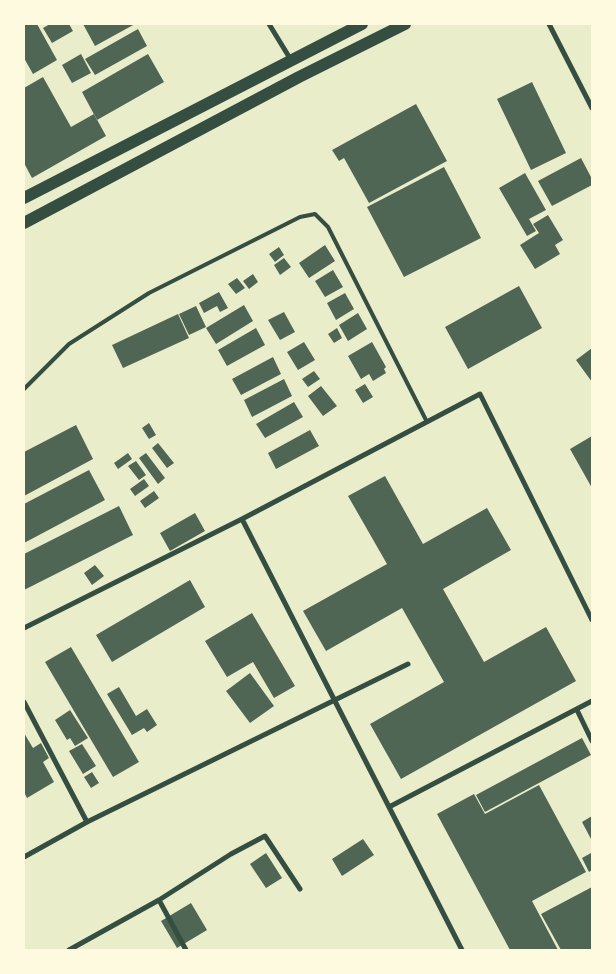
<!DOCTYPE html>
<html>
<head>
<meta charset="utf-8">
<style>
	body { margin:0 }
	#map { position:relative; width:616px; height:974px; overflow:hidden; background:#e9edc9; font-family:"Nunito Sans",sans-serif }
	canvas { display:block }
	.frame { position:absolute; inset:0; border:25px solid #fefae0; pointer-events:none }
</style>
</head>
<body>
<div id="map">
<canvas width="616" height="974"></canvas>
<div class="frame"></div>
</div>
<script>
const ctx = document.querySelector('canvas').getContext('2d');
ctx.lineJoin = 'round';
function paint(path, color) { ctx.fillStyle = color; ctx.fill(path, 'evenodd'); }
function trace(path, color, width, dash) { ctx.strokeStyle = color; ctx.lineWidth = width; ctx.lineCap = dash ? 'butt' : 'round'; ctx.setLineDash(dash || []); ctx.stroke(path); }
paint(new Path2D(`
	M 24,24 L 37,24 L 57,60 L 33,74 L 24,58 Z
	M 50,24 L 69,24 L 73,31 L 52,43 L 43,28 Z
	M 83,24 L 135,24 L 95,46 Z
	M 138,29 L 147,46 L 95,75 L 85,59 Z
	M 81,54 L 91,73 L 72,83 L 62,65 Z
	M 148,54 L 164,82 L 97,120 L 82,92 Z
	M 43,77 L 71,127 L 94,114 L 106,136 L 32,178 L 24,163 L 24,88 Z
	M 532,82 L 566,153 L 531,170 L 497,99 Z
	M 416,104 L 447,161 L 369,203 L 344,158 L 339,161 L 332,150 Z
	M 581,158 L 592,179 L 592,185 L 552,206 L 538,181 Z
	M 444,167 L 481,238 L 404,277 L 367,207 Z
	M 525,173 L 546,210 L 529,219 L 536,231 L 527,236 L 499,188 Z
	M 548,215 L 563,240 L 555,245 L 560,254 L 535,269 L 520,245 L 539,233 L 533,224 Z
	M 325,245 L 335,261 L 309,278 L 299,263 Z
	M 279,247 L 284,255 L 275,262 L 269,254 Z
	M 284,258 L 291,267 L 280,275 L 274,265 Z
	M 333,270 L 343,287 L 325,297 L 315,281 Z
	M 253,274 L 258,282 L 249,289 L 243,281 Z
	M 237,278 L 245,288 L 236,294 L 228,284 Z
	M 519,286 L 542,328 L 468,369 L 445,327 Z
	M 219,292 L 228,308 L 220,312 L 217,306 L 204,313 L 199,303 Z
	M 345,293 L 354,309 L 336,320 L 327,303 Z
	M 244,305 L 253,321 L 216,344 L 206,328 Z
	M 196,306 L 206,327 L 189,335 L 179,314 Z
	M 284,312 L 295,332 L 280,340 L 268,320 Z
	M 358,313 L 367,329 L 348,341 L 339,325 Z
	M 178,314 L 189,338 L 123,368 L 112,345 Z
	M 256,328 L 265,345 L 227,366 L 218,350 Z
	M 337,328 L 342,338 L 334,343 L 328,334 Z
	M 304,342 L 315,360 L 298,370 L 287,352 Z
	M 372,342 L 386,367 L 384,369 L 386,373 L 373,381 L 369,374 L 361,379 L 348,356 Z
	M 592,348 L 592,382 L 576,360 Z
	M 273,357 L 281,374 L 241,395 L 232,379 Z
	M 314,371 L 320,379 L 308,387 L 302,379 Z
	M 284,379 L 292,396 L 252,417 L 244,400 Z
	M 365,384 L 373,397 L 363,403 L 355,390 Z
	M 321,386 L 337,406 L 323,416 L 308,396 Z
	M 294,402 L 303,417 L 265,438 L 256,424 Z
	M 149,423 L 156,435 L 149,439 L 142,428 Z
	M 76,425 L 93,459 L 24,496 L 24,452 Z
	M 310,430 L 319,446 L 276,469 L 268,453 Z
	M 592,436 L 592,488 L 570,449 Z
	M 158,443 L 174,463 L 167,468 L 152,448 Z
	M 128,453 L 132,459 L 118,469 L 114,463 Z
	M 146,453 L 165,478 L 158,484 L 139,458 Z
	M 136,461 L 146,475 L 139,480 L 128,466 Z
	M 89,470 L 105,500 L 24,543 L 24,504 Z
	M 385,476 L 423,544 L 487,508 L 511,550 L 443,589 L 484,662 L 546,627 L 576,681 L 401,779 L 370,724 L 444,682 L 402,608 L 326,651 L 303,611 L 387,564 L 348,496 Z
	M 144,479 L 149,486 L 135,496 L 130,489 Z
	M 154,491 L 159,498 L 145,508 L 140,501 Z
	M 119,506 L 133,535 L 24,590 L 24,554 Z
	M 195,513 L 205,531 L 170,551 L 160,533 Z
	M 95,565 L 104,576 L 92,585 L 84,573 Z
	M 190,580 L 205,607 L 112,662 L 96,635 Z
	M 252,613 L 295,686 L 274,698 L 253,662 L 227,677 L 205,641 Z
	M 71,647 L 139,762 L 113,777 L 45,662 Z
	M 250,673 L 274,706 L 250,723 L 226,691 Z
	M 119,687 L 136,716 L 147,709 L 157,725 L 147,732 L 144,728 L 132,735 L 107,694 Z
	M 70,710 L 88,738 L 75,746 L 70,738 L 67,740 L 55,720 Z
	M 24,733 L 33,748 L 41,743 L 49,758 L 43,762 L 54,782 L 27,798 L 24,792 Z
	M 582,738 L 591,755 L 485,812 L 476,795 Z
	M 82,744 L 96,766 L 83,774 L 69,751 Z
	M 92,772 L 99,783 L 91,788 L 84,777 Z
	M 539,785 L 586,872 L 532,901 L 558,950 L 510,950 L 437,814 L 474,794 L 485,814 Z
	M 592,816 L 592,838 L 591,839 L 582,822 Z
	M 363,839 L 374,855 L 342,876 L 332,859 Z
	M 266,853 L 282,878 L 266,888 L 250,864 Z
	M 591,853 L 592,870 L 589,872 L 582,858 Z
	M 592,887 L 592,950 L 561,950 L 541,914 Z
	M 191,903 L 207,930 L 177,948 L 161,921 Z`), '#4f6655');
trace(new Path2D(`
	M 24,389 L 69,344 L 149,293 L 300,217 L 315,214 L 328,227 L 427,422`), '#344e41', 4);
trace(new Path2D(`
	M 269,24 L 291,60
	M 549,24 L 592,108
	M 242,519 L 462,950
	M 24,628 L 242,519 L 480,394 L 592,620
	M 24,702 L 87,822
	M 577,710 L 592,741
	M 389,807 L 592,701
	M 24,857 L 87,822 L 408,664
	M 159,900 L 186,950
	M 69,950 L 159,900 L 231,854 L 265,836 L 300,889`), '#344e41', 5);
trace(new Path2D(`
	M 24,198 L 362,24
	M 24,223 L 299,77 L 405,24`), '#344e41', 12);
</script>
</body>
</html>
